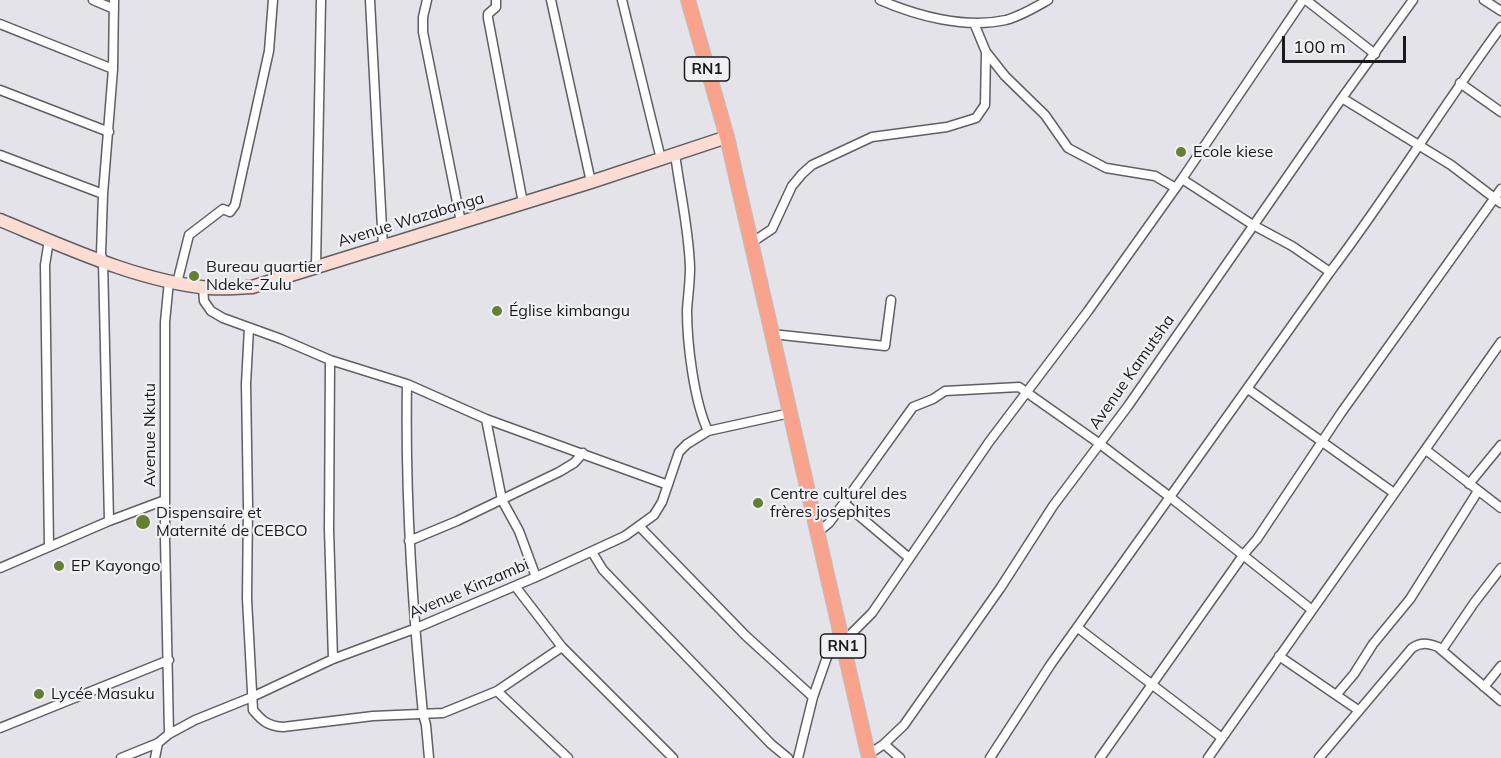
<!DOCTYPE html>
<html>
<head>
<meta charset="utf-8">
<style>
	body { margin:0 }
	#map { position:relative; width:1501px; height:758px; overflow:hidden; background:#e3e3e9; font-family:Mulish,sans-serif }
	canvas { display:block }
	.scale { position:absolute; left:1282px; top:36px; width:124px; height:27px; box-sizing:border-box; border:3px solid #1a1a1c; border-top:0; padding-left:8px; font-size:18px; line-height:21px; white-space:nowrap; color:#1a1a1c; -webkit-text-stroke:4px #f0f1f6; paint-order:stroke }
</style>
</head>
<body>
<div id="map">
<canvas width="1501" height="758"></canvas>
<div class="scale">100 m</div>
</div>
<script>
const ctx = document.querySelector('canvas').getContext('2d');
ctx.lineJoin = 'round';
function trace(path, color, width, dash) { ctx.strokeStyle = color; ctx.lineWidth = width; ctx.lineCap = dash ? 'butt' : 'round'; ctx.setLineDash(dash || []); ctx.stroke(path); }
function drawText(font, color, halo, rows, align = 'center') {
  ctx.font = font + ' Mulish,sans-serif'; ctx.lineWidth = 4.5; ctx.setLineDash([]); ctx.textBaseline = 'middle'; ctx.strokeStyle = halo; ctx.fillStyle = color; for (const [text, x, y, turn = 0] of rows) {
    ctx.save(); ctx.translate(x, y); ctx.rotate((+turn || 0) * Math.PI / 180); ctx.textAlign = isNaN(turn) ? turn : align; if (halo) ctx.strokeText(text, 0, 0); ctx.fillText(text, 0, 0); ctx.restore();
  }
}
const minor = new Path2D(`
	M 93,0 L 114,9
	M 370,0 L 383,247
	M 427,0 L 423,17 L 423,32 L 461,222
	M 496,0 L 496,7 L 488,14 L 488,18 L 523,203
	M 551,0 L 591,182
	M 622,0 L 661,159
	M 880,0 C 917,16 965,29 1006,20 C 1021,16 1034,8 1048,0
	M 1306,0 L 1375,54
	M 1484,0 L 1501,11
	M 974,23 L 986,52 L 1005,76 L 1045,115 L 1068,148 L 1106,168 L 1155,176 L 1174,187
	M 0,24 L 113,69
	M 1460,83 L 1501,112
	M 0,90 L 109,132
	M 1342,98 L 1451,165 L 1501,203
	M 675,154 C 680,192 689,230 690,268 C 690,282 688,296 687,310 C 687,344 694,401 708,431
	M 0,155 L 103,194
	M 1182,179 L 1253,225 L 1292,246 L 1330,272
	M 49,240 L 45,265 L 49,547
	M 751,243 L 772,229 L 792,186 L 802,174 L 812,165 L 872,137 L 947,127 L 976,118 L 985,105 L 986,52
	M 316,267 L 321,0
	M 169,281 L 165,322 L 165,539 L 169,734
	M 177,283 L 189,235 L 223,209 L 230,212 L 235,205 L 269,51 L 273,0
	M 203,287 L 204,301 L 211,311 L 223,318 L 281,339 L 330,360 L 407,384 L 486,419 L 668,485
	M 249,328 L 246,384 L 248,505 L 247,599 L 253,710 C 262,721 268,726 283,727 L 373,716 L 443,713 L 497,691 L 562,647
	M 772,334 L 885,346 L 891,300
	M 330,360 L 329,530 L 333,659
	M 407,384 C 405,494 412,604 423,714 L 426,725 L 429,758
	M 1248,389 L 1394,493
	M 486,419 L 502,500 L 519,531 L 536,577
	M 1426,450 L 1501,508
	M 1469,484 L 1501,445
	M 844,503 L 908,557
	M 109,521 L 103,261 L 101,254 L 103,194 L 113,69 L 114,0
	M 639,526 L 746,636 L 813,697
	M 817,533 L 829,523 L 844,503 L 913,407 L 933,399 L 945,391 L 1019,387 L 1100,444 L 1170,497 L 1312,610
	M 409,541 L 457,521 L 559,472 L 574,463 L 583,453
	M 592,552 L 603,570 L 771,744 L 788,758
	M 0,568 L 109,521 L 165,500
	M 515,586 L 562,647 L 673,758
	M 1078,628 L 1222,738
	M 843,642 L 872,613 L 989,442 L 1088,311 L 1182,179 L 1303,0
	M 1442,650 L 1474,603 L 1501,568
	M 1279,656 L 1358,710
	M 1484,687 L 1501,666
	M 497,691 L 568,758
	M 1337,694 L 1354,674 L 1373,644 L 1410,599 L 1478,491
	M 0,728 L 169,660
	M 884,744 L 900,758
	M 868,755 L 884,744 L 904,725 L 1001,587 L 1053,506 L 1128,406 L 1342,98 L 1413,0
	M 121,758 L 158,743 L 169,734 L 195,720 L 252,697 L 333,659 L 414,629 L 536,577 L 625,536 L 654,515 L 662,502 L 679,452 L 687,444 L 708,431 L 790,413
	M 155,758 L 158,743
	M 798,758 L 813,697 L 827,657 L 841,635
	M 990,758 L 1051,664 L 1330,272 C 1390,193 1442,107 1501,27
	M 1100,758 L 1244,554 L 1257,539 L 1341,413 L 1501,189
	M 1208,758 L 1501,342
	M 1319,758 L 1412,648 C 1421,642 1428,643 1438,647 L 1501,701`);
const secondary = new Path2D(`
	M 0,220 C 65,247 140,282 210,288 C 224,289 238,288 252,287 L 591,182 L 727,137`);
const trunk = new Path2D(`
	M 688,0 L 727,137 L 869,758`);
trace(minor, '#5f5f64', 11);
trace(secondary, '#5f5f64', 15);
trace(trunk, '#bfbfbf', 16);
trace(minor, '#fff', 8);
trace(secondary, '#fddcd4', 12);
trace(trunk, '#faa38c', 14);
for (const [x, y, r, color] of [
	[1181,152,6,"#677f32"],
	[194,276,6,"#677f32"],
	[497,311,6,"#677f32"],
	[758,503,6,"#677f32"],
	[143,522,8,"#677f32"],
	[59,566,6,"#677f32"],
	[39,694,6,"#677f32"]
]) { const dot = new Path2D(); dot.arc(x, y, r, 0, 2 * Math.PI); ctx.fillStyle = color; ctx.fill(dot); trace(dot, '#f0f1f6', 2); }
for (const [x, y, w] of [
	[707,69,45],
	[843,646,45]
]) { const box = new Path2D(); box.roundRect(x - w / 2, y - 12, w, 24, 4.5); ctx.fillStyle = '#f0f1f6'; ctx.fill(box); trace(box, '#1a1a1c', 1.5); }
drawText('bold 15px', '#1a1a1c', null, [
	["RN1",707,69],
	["RN1",843,646]
]);
drawText('16px', '#1a1a1c', '#f0f1f6', [
	["Ecole kiese",1193,152],
	["Bureau quartier",206,267],
	["Ndeke-Zulu",206,285],
	["Église kimbangu",509,311],
	["Centre culturel des",770,494],
	["frères josephites",770,512],
	["Dispensaire et",156,513],
	["Maternité de CEBCO",156,531],
	["EP Kayongo",71,566],
	["Lycée Masuku",51,694]
], 'left');
drawText('16px', '#1a1a1c', '#f0f1f6', [
	["Avenue Wazabanga",411,220,-17],
	["Avenue Kamutsha",1132,372,-55],
	["Avenue Nkutu",150,435,-90],
	["Avenue Kinzambi",469,589,-23]
]);
</script>
</body>
</html>
